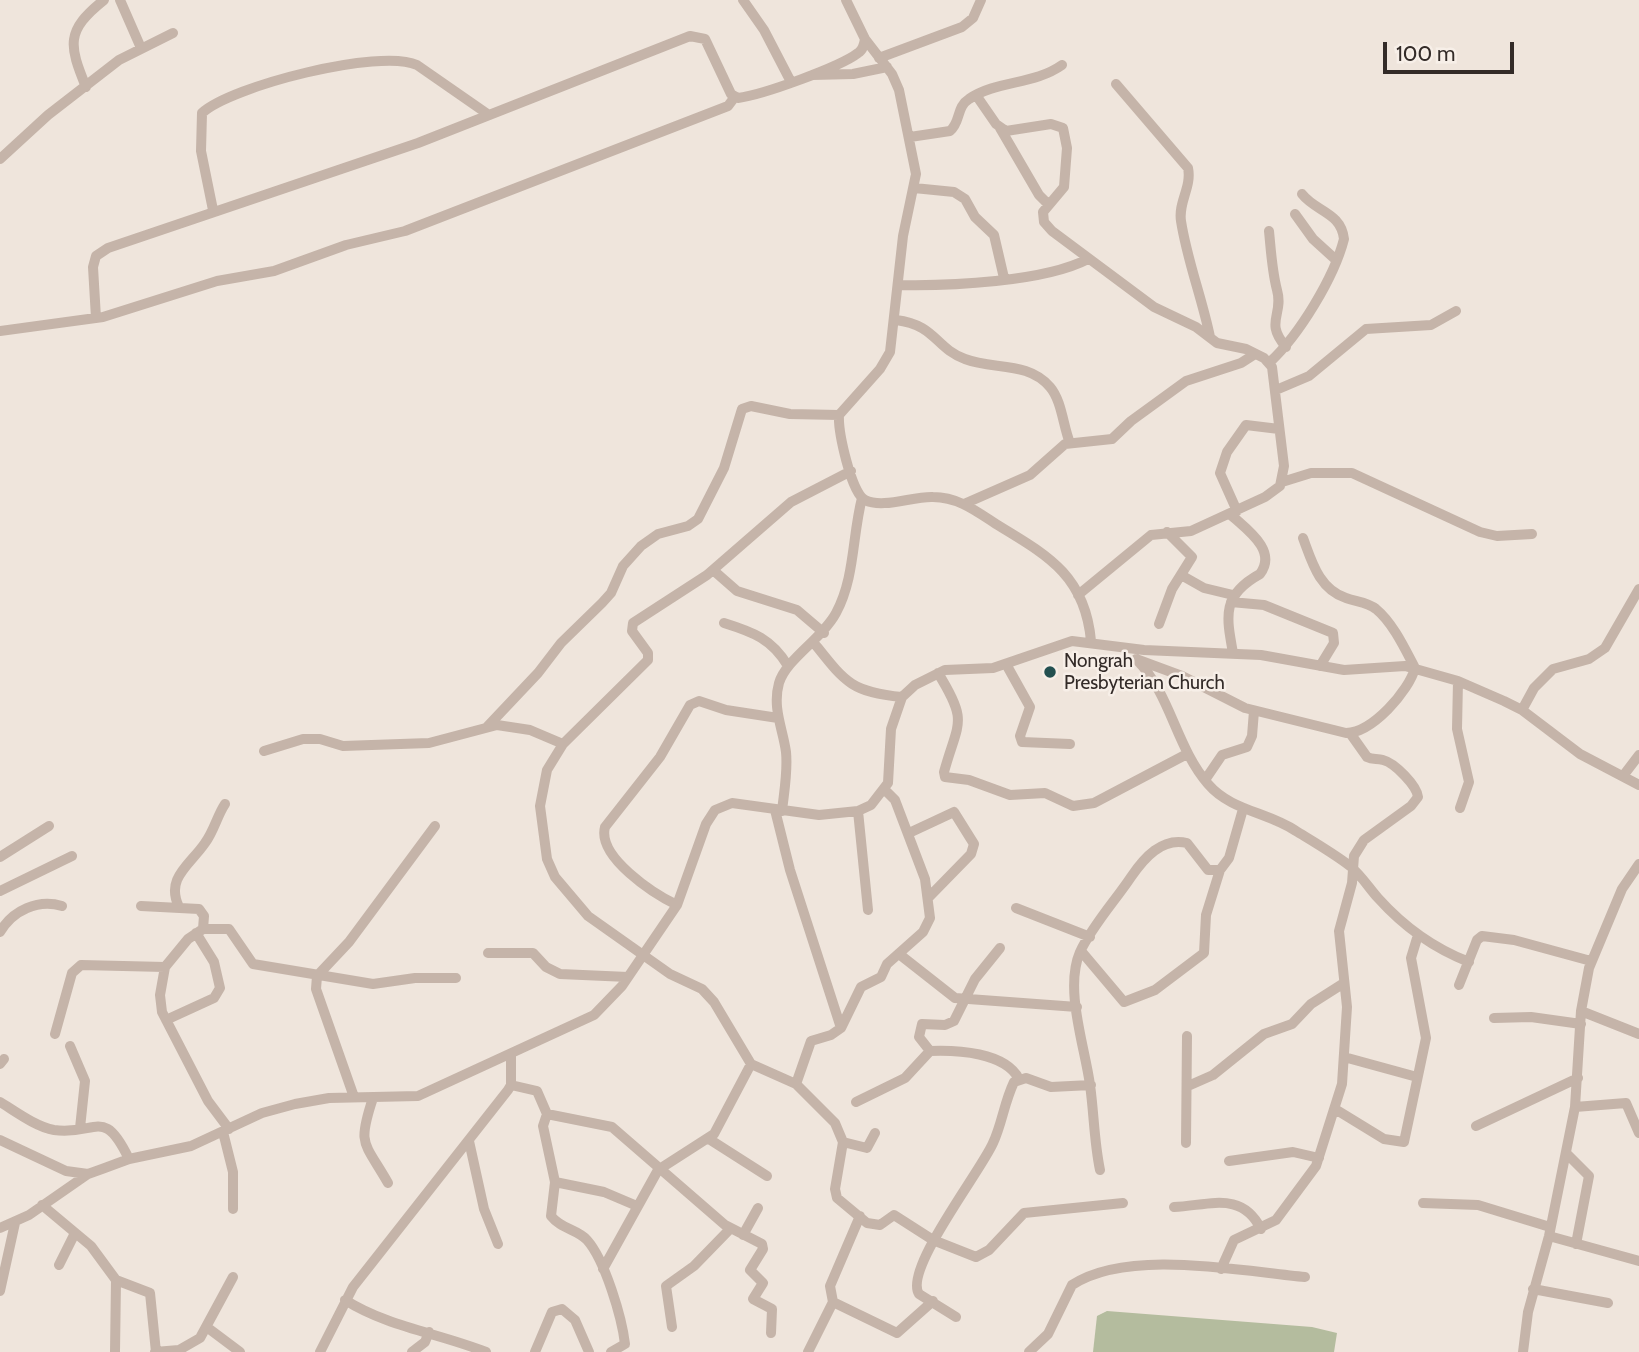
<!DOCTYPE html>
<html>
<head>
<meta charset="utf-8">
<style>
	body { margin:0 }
	#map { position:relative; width:1639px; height:1352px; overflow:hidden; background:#efe5dc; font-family:Cabin,sans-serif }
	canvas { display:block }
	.scale { position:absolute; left:1383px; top:42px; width:131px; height:32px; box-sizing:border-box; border:4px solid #332b28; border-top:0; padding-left:9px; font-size:21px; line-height:24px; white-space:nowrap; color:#332b28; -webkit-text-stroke:5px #f7efe8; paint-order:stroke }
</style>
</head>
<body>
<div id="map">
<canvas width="1639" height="1352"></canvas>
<div class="scale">100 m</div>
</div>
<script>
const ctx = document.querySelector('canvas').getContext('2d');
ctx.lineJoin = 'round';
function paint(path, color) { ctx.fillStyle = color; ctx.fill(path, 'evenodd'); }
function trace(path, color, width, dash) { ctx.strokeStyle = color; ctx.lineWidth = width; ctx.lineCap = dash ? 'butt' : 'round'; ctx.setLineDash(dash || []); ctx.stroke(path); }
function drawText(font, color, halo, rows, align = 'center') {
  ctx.font = font + ' Cabin,sans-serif'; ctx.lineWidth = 5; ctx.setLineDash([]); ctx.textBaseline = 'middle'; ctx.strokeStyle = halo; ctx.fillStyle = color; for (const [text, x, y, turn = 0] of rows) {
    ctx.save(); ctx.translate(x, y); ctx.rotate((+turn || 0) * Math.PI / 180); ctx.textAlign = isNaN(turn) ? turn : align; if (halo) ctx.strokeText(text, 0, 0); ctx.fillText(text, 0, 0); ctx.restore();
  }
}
paint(new Path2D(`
	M 1107,1311 L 1312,1327 L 1337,1333 L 1334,1352 L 1093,1352 L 1097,1316 Z`), '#b4bc9e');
trace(new Path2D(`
	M 120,0 L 141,48
	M 743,0 L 764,30 L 791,82
	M 846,0 L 865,39 L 892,74 L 899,90 L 916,174 L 903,236 L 890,352 L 880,369 L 839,415 C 838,431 851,493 865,500 C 883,509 913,496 933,497 C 958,497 976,511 996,524 C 1047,555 1085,575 1091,641
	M 879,58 L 962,27 L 973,18 L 981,0
	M 812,75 L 853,74 L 887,67
	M 1116,84 L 1188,168 C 1192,187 1178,202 1181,221 C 1187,260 1202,298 1210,337
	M 86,87 C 69,45 65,31 104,0
	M 976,95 L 996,124 L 1006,131 L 1051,124 L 1063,128 L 1067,148 L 1064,187 L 1043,212 L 1044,222 L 1052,231 L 1154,307 L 1196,327 L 1217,343 L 1246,349 L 1264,358 L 1272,367 L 1284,466 L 1280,486 L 1265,497 L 1191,531 L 1151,535 L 1078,595
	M 1000,128 L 1039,195 L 1048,204
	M 910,137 L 950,131 C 961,122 956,107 969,99 C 997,80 1034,85 1062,65
	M 0,159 L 48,115 L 119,60 L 173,33
	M 914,188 L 954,192 L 965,199 L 975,217 L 994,235 L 1004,278
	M 213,210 L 201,151 L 202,113 C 231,86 380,48 417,65 L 489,115
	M 1295,214 L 1313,239 L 1335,259
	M 1269,231 C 1271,251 1272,271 1277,290 C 1284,315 1264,322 1286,347
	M 899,285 C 949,286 1044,282 1088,259
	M 96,318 L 93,267 L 96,256 L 108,248 L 418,143 L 690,36 L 705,39 L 731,94 L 738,98 C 762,95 840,67 858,53 C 863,50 864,45 865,39
	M 896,320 C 936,325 935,348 965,359 C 993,370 1028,361 1050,387 C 1062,401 1063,426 1070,443
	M 0,331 L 103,317 L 217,281 L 274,271 L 346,245 L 405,231 L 728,106 L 734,98
	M 1270,362 C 1299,335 1334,278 1344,239 C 1341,212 1316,212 1302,194
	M 1276,390 L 1309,376 L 1366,329 L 1431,325 L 1456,311
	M 851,471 L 791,502 L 707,575 L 633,623 L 632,631 L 648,653 L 648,660 L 563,744 L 547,770 L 540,806 L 547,859 L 555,877 L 588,916 L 670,974 L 702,989 L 714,1002 L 751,1064 L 796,1084 L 835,1123 L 843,1142 L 835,1189 L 837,1198 L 867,1223 L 880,1225 L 894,1215 L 933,1240 L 976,1257 L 989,1250 L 1024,1213 L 1123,1203
	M 1282,482 L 1311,473 L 1352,473 L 1480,532 L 1497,536 L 1532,534
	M 964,504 L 1030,475 L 1065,444 L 1112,439 L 1131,421 L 1186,381 L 1241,363 L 1255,354
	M 1237,511 L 1220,473 L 1227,452 L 1246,425 L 1279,429
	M 1230,514 C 1246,529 1278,550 1260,574 C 1222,595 1226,615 1233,653
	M 713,570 L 737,591 L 797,610 L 824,633
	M 1181,575 L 1204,588 L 1233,595
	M 1231,602 L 1264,605 L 1333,633 L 1334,643 L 1320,666
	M 724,623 C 753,632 772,639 788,666
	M 1159,624 L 1172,589 L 1192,557 L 1167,532
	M 814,643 C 845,682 851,692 902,697
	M 1136,659 L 1182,676 L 1245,708 L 1346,733 C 1372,733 1409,691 1415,668 C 1405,649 1393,623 1376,609 C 1367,602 1357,602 1346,598 C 1319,589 1312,562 1303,538
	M 1137,660 C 1171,695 1176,747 1208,784 C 1231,811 1268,812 1296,831 C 1314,842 1333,853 1350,866 C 1361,875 1369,888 1378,898 C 1404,927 1433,948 1469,962
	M 1006,664 L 1030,707 L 1020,736 L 1022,742 L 1070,744
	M 938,673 C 969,723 958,721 944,772 L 945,777 L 969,780 L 1010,795 L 1045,793 L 1073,806 L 1094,803 L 1187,754
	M 1458,681 L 1457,729 L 1469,782 L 1460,808
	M 1522,710 L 1534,688 L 1553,669 L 1589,659 L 1605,648 L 1639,589
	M 487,727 L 538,673 L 561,643 L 602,603 L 611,593 L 623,566 L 641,546 L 658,534 L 688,526 L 698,519 L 724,468 L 742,409 L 751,406 L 790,414 L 839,415
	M 264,751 L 303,739 L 320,739 L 343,746 L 429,743 L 497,725 L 530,730 L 563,744
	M 1623,776 L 1639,755
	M 1205,780 L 1222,755 L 1247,747 L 1252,736 L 1254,711
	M 775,810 L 790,870 L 841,1028 L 831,1035 L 811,1041 L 796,1084
	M 782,811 C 784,792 788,772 786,752 C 783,729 772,708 779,683 C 786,659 822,639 836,613 C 855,578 852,537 862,498
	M 858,811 L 868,910
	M 909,833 L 954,812 L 974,844 L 971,854 L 929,897
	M 0,857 L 49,826
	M 0,891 L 72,856
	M 677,905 C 654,894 597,857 605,827 L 660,757 L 690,705 L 699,701 L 726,710 L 778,718
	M 141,906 L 199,909 L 204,916 L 203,929
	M 179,907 C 165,878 190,865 205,843 C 214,831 217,816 225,804
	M 1016,908 L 1090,937
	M 0,932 C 13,910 38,899 62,906
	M 1081,951 L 1124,1002 L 1155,990 L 1204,953 L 1206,915 L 1220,870
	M 488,953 L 533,953 L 546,967 L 560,974 L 628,977
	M 899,954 L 955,998 L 1077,1007
	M 1459,985 L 1477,940 L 1482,936 L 1514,940 L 1591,961
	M 1581,1011 L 1639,1034
	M 1494,1018 L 1531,1017 L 1581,1024
	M 166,1020 L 214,998 L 220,988 L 214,962 L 196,933
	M 841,1028 L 861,987 L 881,977 L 887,964 L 923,932 L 930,918 L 925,879 L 895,800 L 885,790
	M 55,1034 L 72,973 L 81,965 L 165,967
	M 70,1046 L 85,1081 L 80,1128
	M 930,1051 L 919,1037 L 922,1024 L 945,1025 L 954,1021 L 975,979 L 1000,948
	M 1344,1057 L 1417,1077
	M 0,1064 L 4,1059
	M 511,1085 L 537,1091 L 547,1114 L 612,1127 L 725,1225 L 762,1244 L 763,1249 L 750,1270 L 763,1283 L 753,1299 L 772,1309 L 771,1333
	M 1188,1086 L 1213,1075 L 1264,1034 L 1292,1024 L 1311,1004 L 1344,983
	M 354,1097 L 316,989 L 317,976 L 349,942 L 435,826
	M 373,1098 C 357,1146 364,1141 388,1183
	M 0,1102 C 15,1111 36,1127 54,1130 C 97,1136 103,1105 129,1159
	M 856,1102 L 905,1078 L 930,1051 C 957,1050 1005,1052 1019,1079
	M 1575,1107 L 1626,1103 L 1639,1133
	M 1335,1109 L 1384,1139 L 1404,1142 L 1426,1038 L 1411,958 L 1418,935
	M 547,1114 L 543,1126 L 555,1182 L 551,1216 C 561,1229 577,1229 587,1240 C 605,1260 622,1318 625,1344 L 611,1352
	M 1476,1126 L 1578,1078
	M 229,1129 L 208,1101 L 162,1012 L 160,995 L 165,967 L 188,939 L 203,929 L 229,929 L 253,964 L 373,984 L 415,978 L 456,978
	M 223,1132 L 233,1172 L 233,1209
	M 709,1139 L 767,1176
	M 0,1140 L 66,1171 L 88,1174
	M 469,1141 L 484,1209 L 498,1244
	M 843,1142 L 867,1148 L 875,1133
	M 1186,1143 L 1187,1036
	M 1566,1153 L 1589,1176 L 1576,1244
	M 1229,1161 L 1293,1152 L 1319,1158
	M 1100,1170 C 1094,1141 1094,1113 1090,1085 C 1085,1047 1064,989 1080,952 C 1092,926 1115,901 1131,877 C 1144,858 1162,837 1187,843 L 1208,870 L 1220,870 L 1229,858 L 1243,809
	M 555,1182 L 604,1192 L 637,1206
	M 1423,1203 L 1478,1205 L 1550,1227
	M 42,1205 L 91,1246 L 116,1280 L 150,1293 L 156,1352
	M 1174,1207 C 1211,1205 1242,1191 1261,1229
	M 860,1216 L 830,1286 L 833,1302 L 897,1333 L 933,1301
	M 0,1228 L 29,1215 L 88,1174 L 102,1169 L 129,1159 L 191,1146 L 262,1113 L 295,1104 L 329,1098 L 418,1096 L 594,1015 L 622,986 L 677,905 L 706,824 L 715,810 L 732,803 L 819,815 L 858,811 L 871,805 L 888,783 L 891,729 L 902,697 L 915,685 L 945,670 L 993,668 L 1072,641 L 1144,650 L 1261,655 L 1344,670 L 1405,666 L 1458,681 L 1504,701 L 1522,710 L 1580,754 L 1639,785
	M 743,1235 L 758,1208
	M 1549,1236 L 1639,1261
	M 59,1265 L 75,1233
	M 603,1269 L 658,1170 L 714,1134 L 751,1064
	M 1221,1269 L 1234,1240 L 1276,1220 L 1316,1166 L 1342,1084 L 1347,1007 L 1339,931 L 1352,883 L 1354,856 L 1364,840 L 1411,806 L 1418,797 C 1417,786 1395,763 1383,760 C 1377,758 1373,760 1367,757 L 1350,733
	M 1533,1289 L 1608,1303
	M 0,1291 L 15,1223
	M 345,1300 C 388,1327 438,1333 486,1352
	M 956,1317 L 919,1294 C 903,1270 981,1171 993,1143 C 1002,1124 1004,1103 1014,1082 L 1026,1078 L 1051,1087 L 1091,1085
	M 672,1327 L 666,1286 L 694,1266 L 730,1229
	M 208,1328 L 240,1352
	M 115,1352 L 116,1280
	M 155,1352 L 179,1350 L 200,1338 L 233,1277
	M 320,1352 L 353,1287 L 508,1090 L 511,1085 L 511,1054
	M 412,1352 L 425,1342 L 429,1332
	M 535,1352 L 552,1312 L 562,1309 L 575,1320 L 589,1352
	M 808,1352 L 833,1302
	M 1029,1352 L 1048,1334 L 1072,1285 C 1128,1248 1240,1271 1305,1277
	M 1523,1352 L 1528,1312 L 1549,1236 L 1575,1107 L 1581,1011 L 1589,968 L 1622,889 L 1639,864`), '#c5b4a9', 10);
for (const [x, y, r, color] of [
	[1050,672,7,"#235050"]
]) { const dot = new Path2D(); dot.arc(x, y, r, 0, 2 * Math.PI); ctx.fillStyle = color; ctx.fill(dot); trace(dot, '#f7efe8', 2.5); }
drawText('19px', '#332b28', '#f7efe8', [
	["Nongrah",1064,661],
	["Presbyterian Church",1064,683]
], 'left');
</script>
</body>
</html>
